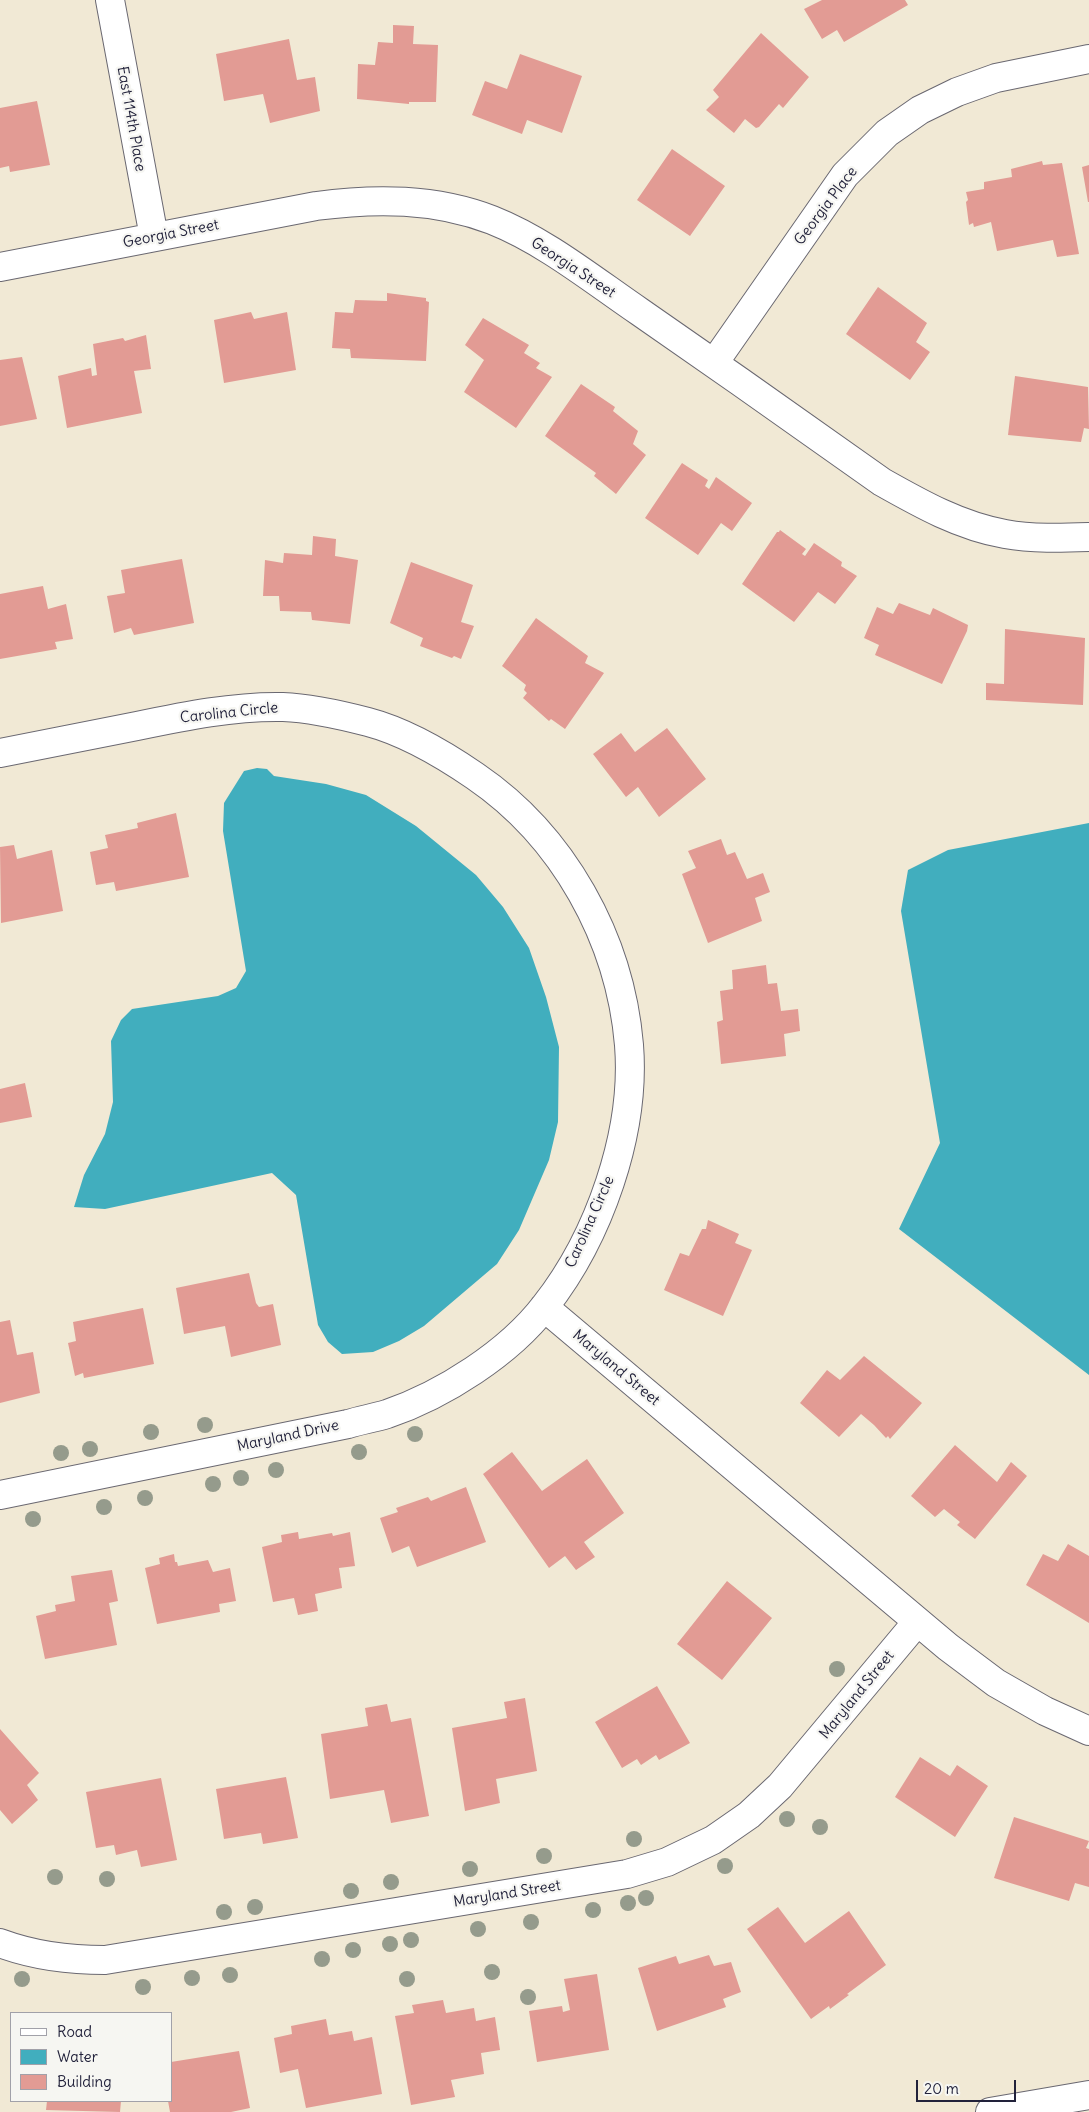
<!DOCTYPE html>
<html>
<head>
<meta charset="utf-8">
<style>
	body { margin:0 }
	#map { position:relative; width:1089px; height:2112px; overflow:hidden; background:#f1e9d5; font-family:Delius,sans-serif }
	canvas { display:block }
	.legend { position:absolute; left:10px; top:2012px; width:162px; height:90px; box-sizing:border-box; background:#f6f6f2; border:1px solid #a1a1a9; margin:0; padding:6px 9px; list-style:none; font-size:15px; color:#22223b }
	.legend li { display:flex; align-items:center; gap:10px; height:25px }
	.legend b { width:25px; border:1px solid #a1a1a9 }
	.scale { position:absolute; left:916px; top:2080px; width:100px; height:22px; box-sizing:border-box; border:2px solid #22223b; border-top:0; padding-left:6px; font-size:15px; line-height:18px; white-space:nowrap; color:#22223b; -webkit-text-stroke:4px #f6f6f2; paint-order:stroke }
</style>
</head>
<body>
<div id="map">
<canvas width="1089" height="2112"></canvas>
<ul class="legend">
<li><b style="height:6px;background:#fff"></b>Road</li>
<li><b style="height:14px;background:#41aebe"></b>Water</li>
<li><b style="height:14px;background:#e29b94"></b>Building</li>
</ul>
<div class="scale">20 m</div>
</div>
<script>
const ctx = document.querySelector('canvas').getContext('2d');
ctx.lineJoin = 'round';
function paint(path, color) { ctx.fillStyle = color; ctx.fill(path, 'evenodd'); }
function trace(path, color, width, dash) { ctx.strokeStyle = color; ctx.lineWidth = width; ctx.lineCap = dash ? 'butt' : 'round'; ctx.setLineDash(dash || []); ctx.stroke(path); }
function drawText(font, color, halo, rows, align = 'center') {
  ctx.font = font + ' Delius,sans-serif'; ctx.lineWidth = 4.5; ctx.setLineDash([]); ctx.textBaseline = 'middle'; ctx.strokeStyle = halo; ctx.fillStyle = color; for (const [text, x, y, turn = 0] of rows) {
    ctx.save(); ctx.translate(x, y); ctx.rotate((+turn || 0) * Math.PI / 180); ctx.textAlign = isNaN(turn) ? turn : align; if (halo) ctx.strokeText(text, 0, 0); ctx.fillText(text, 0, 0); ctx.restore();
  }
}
paint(new Path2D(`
	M 257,768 L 267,769 L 274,776 L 326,784 L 366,795 L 416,826 L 476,875 L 503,907 L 529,948 L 546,997 L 559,1047 L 558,1122 L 549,1160 L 519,1230 L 497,1264 L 424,1326 L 399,1341 L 373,1352 L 342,1354 L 328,1342 L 318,1325 L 296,1195 L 272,1173 L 105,1209 L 74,1207 L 84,1175 L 105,1134 L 113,1102 L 111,1041 L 121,1020 L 132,1009 L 218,996 L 236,988 L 246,971 L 223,831 L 224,803 L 244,771 Z
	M 1089,823 L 1089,1375 L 899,1229 L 940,1143 L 901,911 L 908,870 L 948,850 Z`), '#41aebe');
paint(new Path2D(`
	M 822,0 L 905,0 L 908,5 L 844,42 L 837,30 L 822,39 L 804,9 Z
	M 393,25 L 414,26 L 413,44 L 438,45 L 436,102 L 409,102 L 409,104 L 357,99 L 358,64 L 375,65 L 378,42 L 393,43 Z
	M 761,33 L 809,77 L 783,108 L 779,104 L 759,127 L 756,128 L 745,119 L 734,133 L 706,110 L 719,97 L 713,90 Z
	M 289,39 L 297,80 L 315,77 L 320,111 L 270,123 L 263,94 L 224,101 L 216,54 Z
	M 520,54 L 582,76 L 562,133 L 527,120 L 522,134 L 472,115 L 485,81 L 507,89 Z
	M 37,101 L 50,165 L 10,172 L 9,166 L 0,168 L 0,108 Z
	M 672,149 L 725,186 L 690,236 L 637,200 Z
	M 1042,161 L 1043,165 L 1062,163 L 1079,254 L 1057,257 L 1053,240 L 997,251 L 991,222 L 974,227 L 973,223 L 969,225 L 966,202 L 968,200 L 966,192 L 984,189 L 984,182 L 1012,177 L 1011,169 Z
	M 1089,165 L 1089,202 L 1088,202 L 1082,167 Z
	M 878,287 L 927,323 L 916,342 L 930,352 L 910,380 L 846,334 Z
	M 387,293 L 426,298 L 426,301 L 429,302 L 426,361 L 351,358 L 350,349 L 332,348 L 335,312 L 353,313 L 355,300 L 387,301 Z
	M 251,312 L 254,319 L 287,312 L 296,370 L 224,383 L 214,320 Z
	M 483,318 L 529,345 L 524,353 L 540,363 L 536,368 L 552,377 L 516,428 L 464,392 L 484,360 L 465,345 Z
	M 146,335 L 151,369 L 134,371 L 142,413 L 67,428 L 58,376 L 91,368 L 92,376 L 97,375 L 93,344 L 123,338 L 125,341 Z
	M 22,357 L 37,419 L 0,426 L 0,360 Z
	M 1015,376 L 1088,387 L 1089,429 L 1084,428 L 1081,442 L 1008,435 Z
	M 581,384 L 615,407 L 613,411 L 638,431 L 633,444 L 646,455 L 616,494 L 594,476 L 596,473 L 545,436 Z
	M 682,463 L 708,480 L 705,486 L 709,489 L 716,477 L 752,503 L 732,531 L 721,523 L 698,555 L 645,518 Z
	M 780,530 L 806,549 L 802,554 L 805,556 L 814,543 L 842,562 L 841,566 L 857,576 L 835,604 L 818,592 L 794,622 L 742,584 L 777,532 L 779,532 Z
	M 313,536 L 336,539 L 335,556 L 358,560 L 350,624 L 312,620 L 311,612 L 280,611 L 279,596 L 263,596 L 265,560 L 283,563 L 284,553 L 312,555 Z
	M 182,559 L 194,623 L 134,635 L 131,628 L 114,633 L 107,596 L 125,593 L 121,570 Z
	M 411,562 L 473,585 L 461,622 L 474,626 L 461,659 L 454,656 L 452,658 L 420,646 L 423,638 L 390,623 Z
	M 43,586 L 48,609 L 66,604 L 73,639 L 55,642 L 57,649 L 0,659 L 0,594 Z
	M 899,603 L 930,615 L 933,608 L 968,625 L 967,631 L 942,684 L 875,655 L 879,645 L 864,638 L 877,607 L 893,614 Z
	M 536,618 L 588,656 L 585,663 L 604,673 L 565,729 L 551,719 L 549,721 L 523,698 L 527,693 L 524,690 L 526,685 L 502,666 Z
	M 1005,629 L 1085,638 L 1083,705 L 986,700 L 986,683 L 1004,684 Z
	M 667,728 L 706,779 L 659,817 L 638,787 L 626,797 L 593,754 L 621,733 L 635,752 Z
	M 176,813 L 189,877 L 116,891 L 114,882 L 96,885 L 90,852 L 108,848 L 105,835 L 138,828 L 137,823 Z
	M 721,839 L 727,855 L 735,852 L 747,879 L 763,873 L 770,892 L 755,898 L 762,921 L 708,943 L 682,874 L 696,868 L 688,851 Z
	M 14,845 L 17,859 L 52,850 L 63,911 L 1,923 L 0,847 Z
	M 766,965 L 768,984 L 777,983 L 781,1011 L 798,1009 L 800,1031 L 784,1034 L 786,1056 L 721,1064 L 717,1022 L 723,1020 L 720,991 L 733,989 L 732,970 Z
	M 25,1083 L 32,1117 L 0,1123 L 0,1089 Z
	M 708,1220 L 739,1234 L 735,1243 L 752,1250 L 723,1316 L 664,1290 L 680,1253 L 689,1256 L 702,1229 L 706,1229 Z
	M 249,1273 L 256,1303 L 259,1307 L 273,1304 L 281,1345 L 231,1357 L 225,1326 L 184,1334 L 176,1288 Z
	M 143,1308 L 154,1364 L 84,1378 L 83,1373 L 75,1376 L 68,1343 L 76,1341 L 73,1322 Z
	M 10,1320 L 17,1355 L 33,1352 L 40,1393 L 0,1403 L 0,1322 Z
	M 864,1356 L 922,1403 L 890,1439 L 888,1436 L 886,1438 L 874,1425 L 861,1414 L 839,1437 L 800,1403 L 827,1370 L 840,1380 Z
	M 955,1445 L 997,1482 L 1011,1462 L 1027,1476 L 975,1539 L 957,1525 L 960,1522 L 944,1509 L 935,1517 L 911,1496 Z
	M 512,1452 L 542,1491 L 587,1459 L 624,1513 L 584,1542 L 595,1557 L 576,1570 L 565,1556 L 549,1568 L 483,1474 Z
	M 466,1487 L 486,1542 L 417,1567 L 409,1546 L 392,1553 L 380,1518 L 398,1512 L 396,1508 L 428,1497 L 431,1501 Z
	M 298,1532 L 299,1539 L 332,1533 L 333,1536 L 350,1532 L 355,1566 L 339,1568 L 342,1588 L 315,1594 L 318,1611 L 298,1615 L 294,1598 L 273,1602 L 262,1547 L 282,1542 L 281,1535 Z
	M 1068,1544 L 1089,1556 L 1089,1623 L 1026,1585 L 1043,1554 L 1058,1561 Z
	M 174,1554 L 175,1562 L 177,1562 L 178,1566 L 208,1560 L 213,1572 L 230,1568 L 236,1601 L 219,1604 L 220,1612 L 157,1624 L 145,1568 L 160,1564 L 159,1558 Z
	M 112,1570 L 118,1601 L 109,1603 L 117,1645 L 45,1659 L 36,1616 L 56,1611 L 55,1605 L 75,1601 L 71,1576 Z
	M 727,1581 L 772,1618 L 722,1680 L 677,1644 Z
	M 657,1686 L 690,1743 L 659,1760 L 656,1755 L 641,1765 L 637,1759 L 622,1768 L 595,1722 Z
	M 525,1698 L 537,1771 L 496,1779 L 500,1803 L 465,1811 L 452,1728 L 507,1718 L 504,1702 Z
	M 387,1704 L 391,1722 L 411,1718 L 429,1816 L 391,1823 L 384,1790 L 330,1799 L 321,1734 L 368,1726 L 365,1708 Z
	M 0,1729 L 39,1773 L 27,1785 L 38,1800 L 12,1824 L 0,1810 Z
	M 920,1757 L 950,1776 L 957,1765 L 988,1786 L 955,1837 L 895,1797 Z
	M 286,1777 L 298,1838 L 263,1844 L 261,1833 L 224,1839 L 216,1789 Z
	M 161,1778 L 177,1860 L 141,1867 L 137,1850 L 116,1855 L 114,1845 L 96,1848 L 86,1792 Z
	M 1014,1817 L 1089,1841 L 1086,1848 L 1089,1849 L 1089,1887 L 1075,1883 L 1069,1901 L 994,1878 Z
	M 778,1907 L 805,1943 L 849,1911 L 886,1965 L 847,1994 L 849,1995 L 830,2009 L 829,2006 L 811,2019 L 747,1929 Z
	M 709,1955 L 714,1966 L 731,1962 L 741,1992 L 723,1999 L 726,2007 L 657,2031 L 638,1968 L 676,1956 L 679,1964 Z
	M 597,1974 L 609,2050 L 537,2062 L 529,2011 L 562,2006 L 563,2012 L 570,2010 L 564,1979 Z
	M 443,2000 L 446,2013 L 474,2008 L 476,2021 L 495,2017 L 500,2050 L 481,2053 L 484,2074 L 451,2080 L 455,2097 L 411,2105 L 395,2016 L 414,2013 L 412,2005 Z
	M 326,2019 L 329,2035 L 352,2031 L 354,2041 L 372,2037 L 382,2094 L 306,2108 L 298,2069 L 280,2073 L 274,2038 L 292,2034 L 291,2026 Z
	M 239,2051 L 250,2108 L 231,2112 L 170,2112 L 168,2101 L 171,2101 L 171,2062 Z
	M 47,2101 L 121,2101 L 120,2112 L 46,2110 Z`), '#e29b94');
const street = new Path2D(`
	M 110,0 L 154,237
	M 0,267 L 316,206 C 375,198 435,198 492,220 C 545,241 593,280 640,312 C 721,368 802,425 882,482 C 921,504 960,526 1005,534 C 1032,539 1062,538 1089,537
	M 714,363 L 845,175 L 887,133 L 920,110 L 957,92 L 996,78 L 1089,59
	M 0,753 C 46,744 92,735 137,726 C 185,716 234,706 283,707 C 311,708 341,715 368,722 C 406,732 443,754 475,776 C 563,836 620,938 629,1045 C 636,1133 599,1237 545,1306 C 509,1353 443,1395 387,1414 C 374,1418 361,1420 348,1424 L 0,1495
	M 544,1307 L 948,1647 L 996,1683 L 1045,1711 L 1089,1731
	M 0,1943 C 35,1956 68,1960 105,1960 L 627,1874 L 667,1862 L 713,1840 L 749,1815 L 780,1786 L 917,1622
	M 990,2112 L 1089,2095`);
trace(street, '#6a6871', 30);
trace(street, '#fff', 28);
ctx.fillStyle = '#959b8c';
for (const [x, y] of [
	[205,1425],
	[151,1432],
	[415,1434],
	[90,1449],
	[359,1452],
	[61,1453],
	[276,1470],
	[241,1478],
	[213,1484],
	[145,1498],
	[104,1507],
	[33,1519],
	[837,1669],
	[787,1819],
	[820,1827],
	[634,1839],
	[544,1856],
	[725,1866],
	[470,1869],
	[55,1877],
	[107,1879],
	[391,1882],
	[351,1891],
	[646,1898],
	[628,1903],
	[255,1907],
	[593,1910],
	[224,1912],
	[531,1922],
	[478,1929],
	[411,1940],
	[390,1944],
	[353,1950],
	[322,1959],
	[492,1972],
	[230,1975],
	[192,1978],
	[22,1979],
	[407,1979],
	[143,1987],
	[528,1997]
]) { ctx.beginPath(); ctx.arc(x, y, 8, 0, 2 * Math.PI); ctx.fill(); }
drawText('15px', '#22223b', '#f6f6f2', [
	["East 114th Place",131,119,80],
	["Georgia Place",826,206,-53],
	["Georgia Street",171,234,-11],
	["Georgia Street",573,268,33],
	["Carolina Circle",229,713,-6],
	["Carolina Circle",590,1222,-66],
	["Maryland Street",616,1368,40],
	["Maryland Drive",288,1436,-12],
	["Maryland Street",857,1695,-51],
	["Maryland Street",507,1894,-9]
]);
</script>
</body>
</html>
